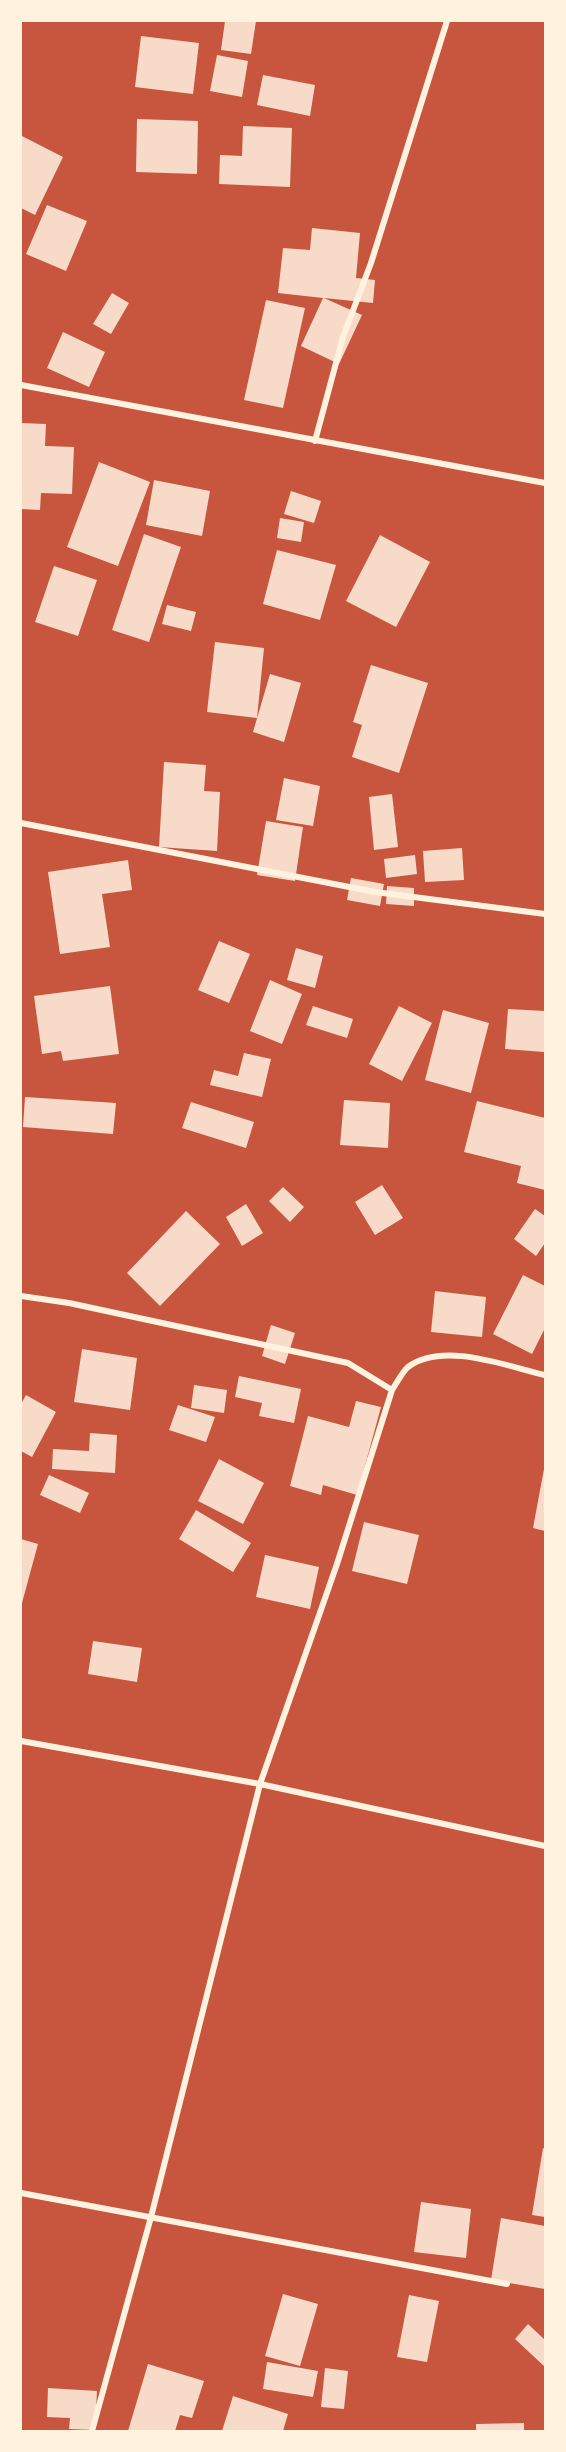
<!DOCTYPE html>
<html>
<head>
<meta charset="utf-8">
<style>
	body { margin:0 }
	#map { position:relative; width:566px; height:2452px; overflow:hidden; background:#c8553d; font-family:"DejaVu Sans",sans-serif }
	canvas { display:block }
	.frame { position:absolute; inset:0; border:22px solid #fff3e0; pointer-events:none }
</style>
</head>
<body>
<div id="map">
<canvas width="566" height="2452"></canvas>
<div class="frame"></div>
</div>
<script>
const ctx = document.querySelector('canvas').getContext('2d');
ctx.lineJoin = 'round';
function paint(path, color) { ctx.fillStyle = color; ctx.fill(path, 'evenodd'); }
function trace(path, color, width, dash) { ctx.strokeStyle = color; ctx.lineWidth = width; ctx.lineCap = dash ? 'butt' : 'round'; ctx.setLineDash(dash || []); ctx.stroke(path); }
paint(new Path2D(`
	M 225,21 L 256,21 L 251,54 L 221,50 Z
	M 141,36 L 199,43 L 193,94 L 135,87 Z
	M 217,55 L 248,61 L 242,97 L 210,91 Z
	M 263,75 L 315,85 L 310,116 L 257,105 Z
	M 137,119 L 198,121 L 197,174 L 136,172 Z
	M 243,126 L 292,128 L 290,187 L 219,184 L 220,155 L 242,156 Z
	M 22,136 L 63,157 L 35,215 L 21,208 Z
	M 47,205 L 87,221 L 66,271 L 26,254 Z
	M 312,228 L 360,233 L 356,278 L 375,280 L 373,303 L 324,298 L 362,315 L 339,364 L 301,346 L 323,298 L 278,293 L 283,248 L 310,250 Z
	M 112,293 L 129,303 L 111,334 L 93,324 Z
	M 266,300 L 305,308 L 283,408 L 244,400 Z
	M 63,332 L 105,352 L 89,387 L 47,368 Z
	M 21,423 L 46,424 L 45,446 L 74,447 L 72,494 L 41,493 L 40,510 L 21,509 Z
	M 99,462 L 150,482 L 118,566 L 67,547 Z
	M 154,480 L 210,491 L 202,536 L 146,525 Z
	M 291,491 L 321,501 L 314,523 L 284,514 Z
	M 280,518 L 304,522 L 301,542 L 277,538 Z
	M 144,534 L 181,547 L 149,642 L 112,630 Z
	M 380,535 L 430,562 L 396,627 L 346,601 Z
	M 277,550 L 336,565 L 320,620 L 263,604 Z
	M 54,566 L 97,580 L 78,636 L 35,622 Z
	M 167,605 L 196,612 L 191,631 L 162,624 Z
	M 215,642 L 264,648 L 257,718 L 207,712 Z
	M 371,665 L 428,683 L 399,773 L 352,757 L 362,725 L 353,722 Z
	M 270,674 L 301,683 L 284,742 L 253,732 Z
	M 164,762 L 206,765 L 204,791 L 220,792 L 217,851 L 159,847 Z
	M 284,778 L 320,786 L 313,826 L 276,820 Z
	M 392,794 L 398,847 L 374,850 L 369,797 Z
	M 266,821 L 303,827 L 295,881 L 257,875 Z
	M 462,848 L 464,880 L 425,882 L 423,851 Z
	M 415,855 L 417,874 L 386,878 L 384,859 Z
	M 128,860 L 132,890 L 102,894 L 110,947 L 60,954 L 48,872 Z
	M 351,878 L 384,884 L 380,906 L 347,900 Z
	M 387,886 L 414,888 L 414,906 L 386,904 Z
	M 219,941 L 250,954 L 229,1003 L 198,990 Z
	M 296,948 L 323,956 L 315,988 L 287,980 Z
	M 270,980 L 302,994 L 282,1044 L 250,1031 Z
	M 110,986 L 119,1054 L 63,1061 L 61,1051 L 42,1054 L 34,996 Z
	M 313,1006 L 353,1019 L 347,1038 L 306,1025 Z
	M 399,1006 L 432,1023 L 402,1081 L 369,1064 Z
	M 508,1009 L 545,1011 L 544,1052 L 505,1049 Z
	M 443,1010 L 489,1023 L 471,1093 L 425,1080 Z
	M 244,1053 L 271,1059 L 262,1097 L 210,1085 L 214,1070 L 238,1076 Z
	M 25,1097 L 116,1103 L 113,1134 L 23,1127 Z
	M 344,1100 L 390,1103 L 388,1148 L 340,1145 Z
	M 477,1101 L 545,1118 L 545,1190 L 517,1183 L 521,1166 L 464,1152 Z
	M 191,1102 L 254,1122 L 246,1148 L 182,1128 Z
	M 382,1185 L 403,1218 L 375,1235 L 355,1202 Z
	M 283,1187 L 304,1207 L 290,1222 L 269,1201 Z
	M 246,1204 L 263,1233 L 242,1246 L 226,1217 Z
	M 535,1209 L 545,1216 L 545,1243 L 536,1256 L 514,1239 Z
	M 186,1211 L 220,1244 L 160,1306 L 127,1273 Z
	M 523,1275 L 545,1286 L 545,1328 L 532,1354 L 493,1334 Z
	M 435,1291 L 486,1297 L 482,1337 L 431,1332 Z
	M 271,1325 L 295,1333 L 285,1364 L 262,1356 Z
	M 82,1349 L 137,1358 L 130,1410 L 74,1402 Z
	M 239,1376 L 301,1389 L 294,1423 L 259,1416 L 262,1403 L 235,1397 Z
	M 194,1385 L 227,1390 L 224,1413 L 191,1408 Z
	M 26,1395 L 56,1412 L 32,1457 L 21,1451 L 21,1404 Z
	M 356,1401 L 381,1407 L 357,1495 L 323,1485 L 321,1495 L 290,1486 L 308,1416 L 349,1427 Z
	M 178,1405 L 215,1417 L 206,1442 L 169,1430 Z
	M 90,1433 L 117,1435 L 115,1473 L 52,1469 L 53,1449 L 89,1451 Z
	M 219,1459 L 264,1483 L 243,1524 L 198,1501 Z
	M 544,1469 L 545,1469 L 545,1531 L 533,1528 Z
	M 49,1475 L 89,1493 L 80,1513 L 40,1495 Z
	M 196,1510 L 251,1543 L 233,1572 L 179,1539 Z
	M 364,1522 L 419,1535 L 407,1584 L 352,1571 Z
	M 21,1539 L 38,1544 L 22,1603 L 21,1603 Z
	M 265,1555 L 319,1567 L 310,1609 L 256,1597 Z
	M 93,1641 L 142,1648 L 137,1682 L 88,1674 Z
	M 543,2148 L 545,2149 L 545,2217 L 532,2215 Z
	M 421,2202 L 471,2209 L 466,2258 L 414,2252 Z
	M 501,2218 L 545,2226 L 545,2289 L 491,2280 Z
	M 283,2294 L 318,2304 L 300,2366 L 265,2356 Z
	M 409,2295 L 439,2301 L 427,2362 L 397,2357 Z
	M 528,2324 L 545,2340 L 545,2367 L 515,2339 Z
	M 267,2362 L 318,2371 L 313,2397 L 263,2389 Z
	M 148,2364 L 204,2381 L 192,2418 L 180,2415 L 175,2431 L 128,2431 Z
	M 325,2368 L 348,2371 L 344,2409 L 321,2407 Z
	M 48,2388 L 97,2391 L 95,2430 L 69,2429 L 70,2418 L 47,2417 Z
	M 233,2396 L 288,2414 L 283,2431 L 222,2431 Z
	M 524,2423 L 524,2431 L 476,2431 L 476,2424 Z`), '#f7dbc8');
trace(new Path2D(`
	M 21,385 L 545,483
	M 315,441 L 343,337 L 371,263 L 447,21
	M 21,823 L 375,892 L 545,914
	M 21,1296 L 69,1303 L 348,1363 L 392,1390
	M 21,1741 L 260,1784 L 545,1846
	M 21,2193 L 507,2284
	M 92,2431 L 151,2217 L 260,1784 L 337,1564 L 392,1390 C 397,1383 402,1372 408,1367 C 443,1341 506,1366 545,1375`), '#fff3e0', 6);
</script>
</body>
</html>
